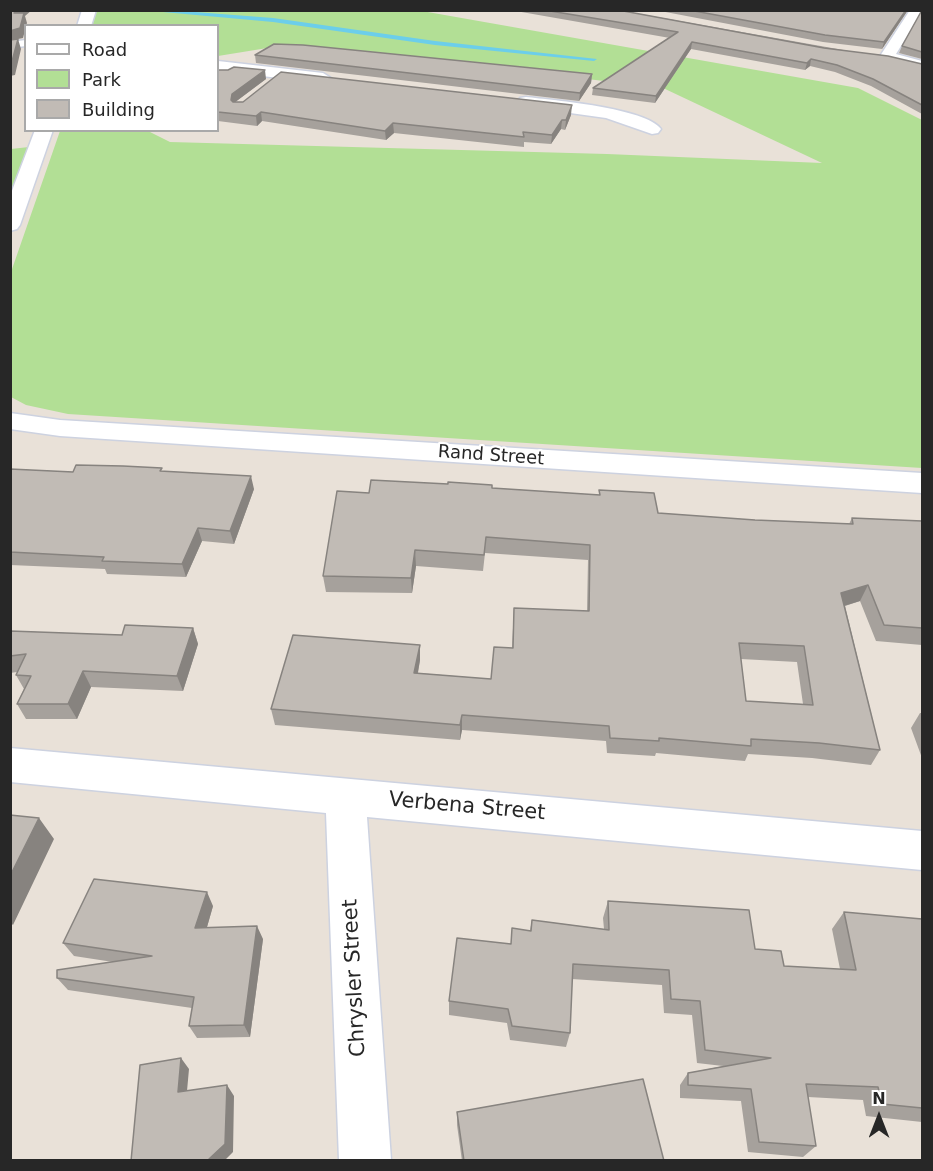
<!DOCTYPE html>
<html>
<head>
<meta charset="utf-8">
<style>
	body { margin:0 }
	#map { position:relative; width:933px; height:1171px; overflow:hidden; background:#e9e1d8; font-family:"DejaVu Sans",sans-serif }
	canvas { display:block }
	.frame { position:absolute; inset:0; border:12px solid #272727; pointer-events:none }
	.legend { position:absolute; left:24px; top:24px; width:195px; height:108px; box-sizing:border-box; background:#fff; border:2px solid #a9a9a9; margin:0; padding:8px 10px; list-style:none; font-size:18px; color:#272727 }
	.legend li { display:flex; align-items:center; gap:12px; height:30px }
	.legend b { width:30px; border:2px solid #a9a9a9 }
	.north { position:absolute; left:849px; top:1087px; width:60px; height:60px; -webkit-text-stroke:4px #fff; paint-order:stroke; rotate:0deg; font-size:16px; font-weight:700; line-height:24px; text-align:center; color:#272727 }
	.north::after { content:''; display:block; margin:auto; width:21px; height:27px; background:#272727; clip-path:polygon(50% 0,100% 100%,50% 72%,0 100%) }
</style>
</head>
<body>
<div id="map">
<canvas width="933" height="1171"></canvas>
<div class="frame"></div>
<ul class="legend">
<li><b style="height:8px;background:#fff"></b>Road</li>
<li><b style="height:16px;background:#b2df95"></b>Park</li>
<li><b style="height:16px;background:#c1bbb5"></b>Building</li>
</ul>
<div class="north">N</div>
</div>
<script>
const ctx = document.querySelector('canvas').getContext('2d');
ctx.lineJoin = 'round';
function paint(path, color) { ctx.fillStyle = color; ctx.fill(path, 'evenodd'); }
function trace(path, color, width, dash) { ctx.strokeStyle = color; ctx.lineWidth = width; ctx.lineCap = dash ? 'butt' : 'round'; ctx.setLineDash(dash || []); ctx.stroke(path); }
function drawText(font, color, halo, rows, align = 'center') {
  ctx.font = font + ' "DejaVu Sans",sans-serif'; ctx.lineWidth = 4.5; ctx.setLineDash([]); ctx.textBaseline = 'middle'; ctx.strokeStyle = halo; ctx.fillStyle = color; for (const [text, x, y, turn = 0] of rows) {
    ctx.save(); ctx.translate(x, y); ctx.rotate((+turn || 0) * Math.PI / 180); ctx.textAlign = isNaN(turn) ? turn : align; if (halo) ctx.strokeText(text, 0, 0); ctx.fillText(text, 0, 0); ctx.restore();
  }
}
paint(new Path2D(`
	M 89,11 L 422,11 L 858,88 L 922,120 L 922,468 L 68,414 L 26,405 L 11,397 L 11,272 L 60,131 L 148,131 L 170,142 L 607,154 L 822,163 L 663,88 L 292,44 L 218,56 L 218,26 L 84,25 Z
	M 38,146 L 11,217 L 11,149 Z`), '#b2df95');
paint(new Path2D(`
	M 169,10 L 273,18 L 435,41 L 597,59 L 594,61 L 435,45 L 273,22 L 141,10 Z`), '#6cceea');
const service = new Path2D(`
	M 26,40 L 26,46 L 10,48 L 10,42 Z`);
const minor = new Path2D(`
	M 910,10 L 922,12 L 896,54 L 922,61 L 922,71 L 882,59 L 880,56 Z
	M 218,61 L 323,73 L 331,78 L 323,83 L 218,71 Z
	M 526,97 C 553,100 646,108 661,129 L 658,133 L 652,134 L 606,118 L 520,106 L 518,102 L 520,98 Z
	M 10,748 L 922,831 L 922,870 L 367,817 L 391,1160 L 339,1160 L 326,813 L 10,782 Z`);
const tertiary = new Path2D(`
	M 82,10 L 96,10 L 91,26 L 77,26 Z
	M 35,130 L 53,130 L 20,225 L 17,229 L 10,231 L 10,196 Z
	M 10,413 L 60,420 L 922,473 L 922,493 L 60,436 L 10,429 Z`);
trace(service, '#cdd2e0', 3);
trace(minor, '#cdd2e0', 3);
trace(tertiary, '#cdd2e0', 3);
paint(service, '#fff');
paint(minor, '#fff');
paint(tertiary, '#fff');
paint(new Path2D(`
	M 510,10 L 618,10 L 922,64 L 922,114 L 871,86 L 835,72 L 810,66 L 805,70 L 691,49 L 655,103 L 592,95 L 593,88 L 670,38 Z
	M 655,10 L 908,10 L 882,49 L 823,42 Z
	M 922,10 L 922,59 L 899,53 L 902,46 Z
	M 255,55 L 592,74 L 591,83 L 579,101 L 256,63 Z
	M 218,70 L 266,79 L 235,102 L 571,115 L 565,130 L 561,129 L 551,144 L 524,142 L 524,147 L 394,133 L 386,140 L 262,121 L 257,126 L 218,121 Z
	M 10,469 L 73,472 L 163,471 L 254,489 L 234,544 L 202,541 L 186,577 L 107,574 L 105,569 L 10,565 Z
	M 448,484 L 492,488 L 599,495 L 599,490 L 658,513 L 755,520 L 849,524 L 852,518 L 922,521 L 922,645 L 876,641 L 860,601 L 845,606 L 880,750 L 871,765 L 812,758 L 748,754 L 745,761 L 656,753 L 655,756 L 607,753 L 606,741 L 462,730 L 460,740 L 275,725 L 271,709 L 420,660 L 418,673 L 491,679 L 512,648 L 514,608 L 587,611 L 588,560 L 485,553 L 483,571 L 416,566 L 412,593 L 326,592 L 323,576 L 369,493 ZM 741,659 L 797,662 L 803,704 L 746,701 Z
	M 193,628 L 198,644 L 183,691 L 91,687 L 77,719 L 26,719 L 17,704 L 24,689 L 16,675 L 17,672 L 10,673 L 10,631 L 122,635 Z
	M 920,713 L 922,713 L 922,758 L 911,728 Z
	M 608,901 L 755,949 L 784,966 L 840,969 L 832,929 L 844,912 L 922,919 L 922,1122 L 866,1116 L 863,1100 L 808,1097 L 816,1146 L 803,1157 L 748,1152 L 741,1101 L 680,1098 L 680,1085 L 688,1073 L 723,1066 L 697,1063 L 692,1015 L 664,1013 L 662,985 L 572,979 L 570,1033 L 566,1047 L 510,1040 L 507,1023 L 449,1015 L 449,1001 L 530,930 L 532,920 L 604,929 L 603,918 Z
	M 213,906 L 207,927 L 263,939 L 250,1037 L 197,1038 L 189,1026 L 192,1008 L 68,990 L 57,978 L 113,962 L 74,956 L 63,943 Z
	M 457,1112 L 664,1161 L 462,1161 L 457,1125 Z`), '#a6a19c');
paint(new Path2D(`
	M 17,10 L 32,10 L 25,16 L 27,23 L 26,26 L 23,38 L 18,39 L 21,49 L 15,75 L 10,76 L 10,31 L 14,13 Z
	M 906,10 L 908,10 L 882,49 L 884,42 Z
	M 692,42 L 691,49 L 655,103 L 656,96 Z
	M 811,59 L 810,66 L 805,70 L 807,63 Z
	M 265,70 L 266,79 L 234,103 L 231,100 L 232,94 Z
	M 592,74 L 591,83 L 579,101 L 580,93 Z
	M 572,105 L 571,115 L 565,130 L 566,120 Z
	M 261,112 L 262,121 L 257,126 L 256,116 Z
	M 562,120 L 561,129 L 551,144 L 552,135 Z
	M 393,123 L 394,133 L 386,140 L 385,131 Z
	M 251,476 L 254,489 L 234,544 L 230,531 Z
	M 198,528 L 202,541 L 186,577 L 182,564 Z
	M 415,550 L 416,566 L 412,593 L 411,578 Z
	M 868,585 L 860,601 L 834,609 L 841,593 Z
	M 193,628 L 198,644 L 183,691 L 177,676 Z
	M 420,645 L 420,660 L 415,688 L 414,673 Z
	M 83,671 L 91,687 L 77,719 L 68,704 Z
	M 462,715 L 462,730 L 460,740 L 460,725 Z
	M 39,818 L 54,839 L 13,925 L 10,922 L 10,876 Z
	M 207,892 L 213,906 L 203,941 L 195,928 Z
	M 257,926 L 263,939 L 250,1037 L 244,1025 Z
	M 181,1058 L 189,1069 L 186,1102 L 178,1092 Z
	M 227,1085 L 234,1096 L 233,1152 L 224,1161 L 209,1161 Z`), '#87837f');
const building = new Path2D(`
	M 10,10 L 17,10 L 14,13 L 24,13 L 20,28 L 10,31 Z
	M 544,10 L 618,10 L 824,48 L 888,56 L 922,64 L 922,105 L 873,79 L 837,65 L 811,59 L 807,63 L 692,42 L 656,96 L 593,88 L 678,32 Z
	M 689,10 L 906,10 L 884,42 L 825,35 Z
	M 922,10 L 922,52 L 902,46 Z
	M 18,39 L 11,65 L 10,65 L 10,40 Z
	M 274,44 L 303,45 L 592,74 L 580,93 L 255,55 Z
	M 234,67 L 265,70 L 232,94 L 231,100 L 233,102 L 243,102 L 281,72 L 572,105 L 566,120 L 562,120 L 552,135 L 523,132 L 524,137 L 393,123 L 385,131 L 261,112 L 256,116 L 218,112 L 218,70 L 228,70 Z
	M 76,465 L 123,466 L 162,468 L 160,471 L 251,476 L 230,531 L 198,528 L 182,564 L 102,561 L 104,557 L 10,552 L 10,469 L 73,472 Z
	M 371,480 L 448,484 L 448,482 L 492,485 L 492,488 L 600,495 L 599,490 L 654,493 L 658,513 L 755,520 L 853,524 L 852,518 L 922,521 L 922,628 L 884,625 L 868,585 L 841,593 L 880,750 L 819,743 L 751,739 L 751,746 L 659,738 L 659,741 L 610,738 L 609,726 L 462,715 L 460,725 L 271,709 L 293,635 L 420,645 L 414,673 L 491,679 L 494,647 L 513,648 L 514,608 L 589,611 L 590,545 L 486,537 L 484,555 L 415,550 L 411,578 L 323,576 L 337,491 L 369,493 ZM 739,643 L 804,646 L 813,705 L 746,701 Z
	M 125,625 L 193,628 L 177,676 L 83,671 L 68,704 L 17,704 L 31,676 L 16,675 L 26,654 L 10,656 L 10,631 L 122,635 Z
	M 10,815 L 39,818 L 10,876 Z
	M 94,879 L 207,892 L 195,928 L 257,926 L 244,1025 L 189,1026 L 194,997 L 57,978 L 57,970 L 152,956 L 63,943 Z
	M 608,901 L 749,910 L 755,949 L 781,951 L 784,966 L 856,970 L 844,912 L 922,919 L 922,1108 L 882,1104 L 878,1087 L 806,1084 L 816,1146 L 759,1142 L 751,1089 L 688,1085 L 688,1073 L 771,1058 L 705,1050 L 700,1001 L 671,999 L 669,970 L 573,964 L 570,1033 L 512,1026 L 508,1009 L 449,1001 L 457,938 L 511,944 L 512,928 L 531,931 L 532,920 L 609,930 Z
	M 181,1058 L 178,1092 L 227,1085 L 225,1144 L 209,1159 L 209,1161 L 131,1161 L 140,1065 Z
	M 643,1079 L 664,1161 L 464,1161 L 457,1112 Z`);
paint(building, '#c1bbb5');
trace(building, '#87837f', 1.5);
drawText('18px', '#272727', '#fff', [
	["Rand Street",491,456,4]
]);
drawText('21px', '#272727', '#fff', [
	["Verbena Street",467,807,5],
	["Chrysler Street",355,978,-93]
]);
</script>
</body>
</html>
